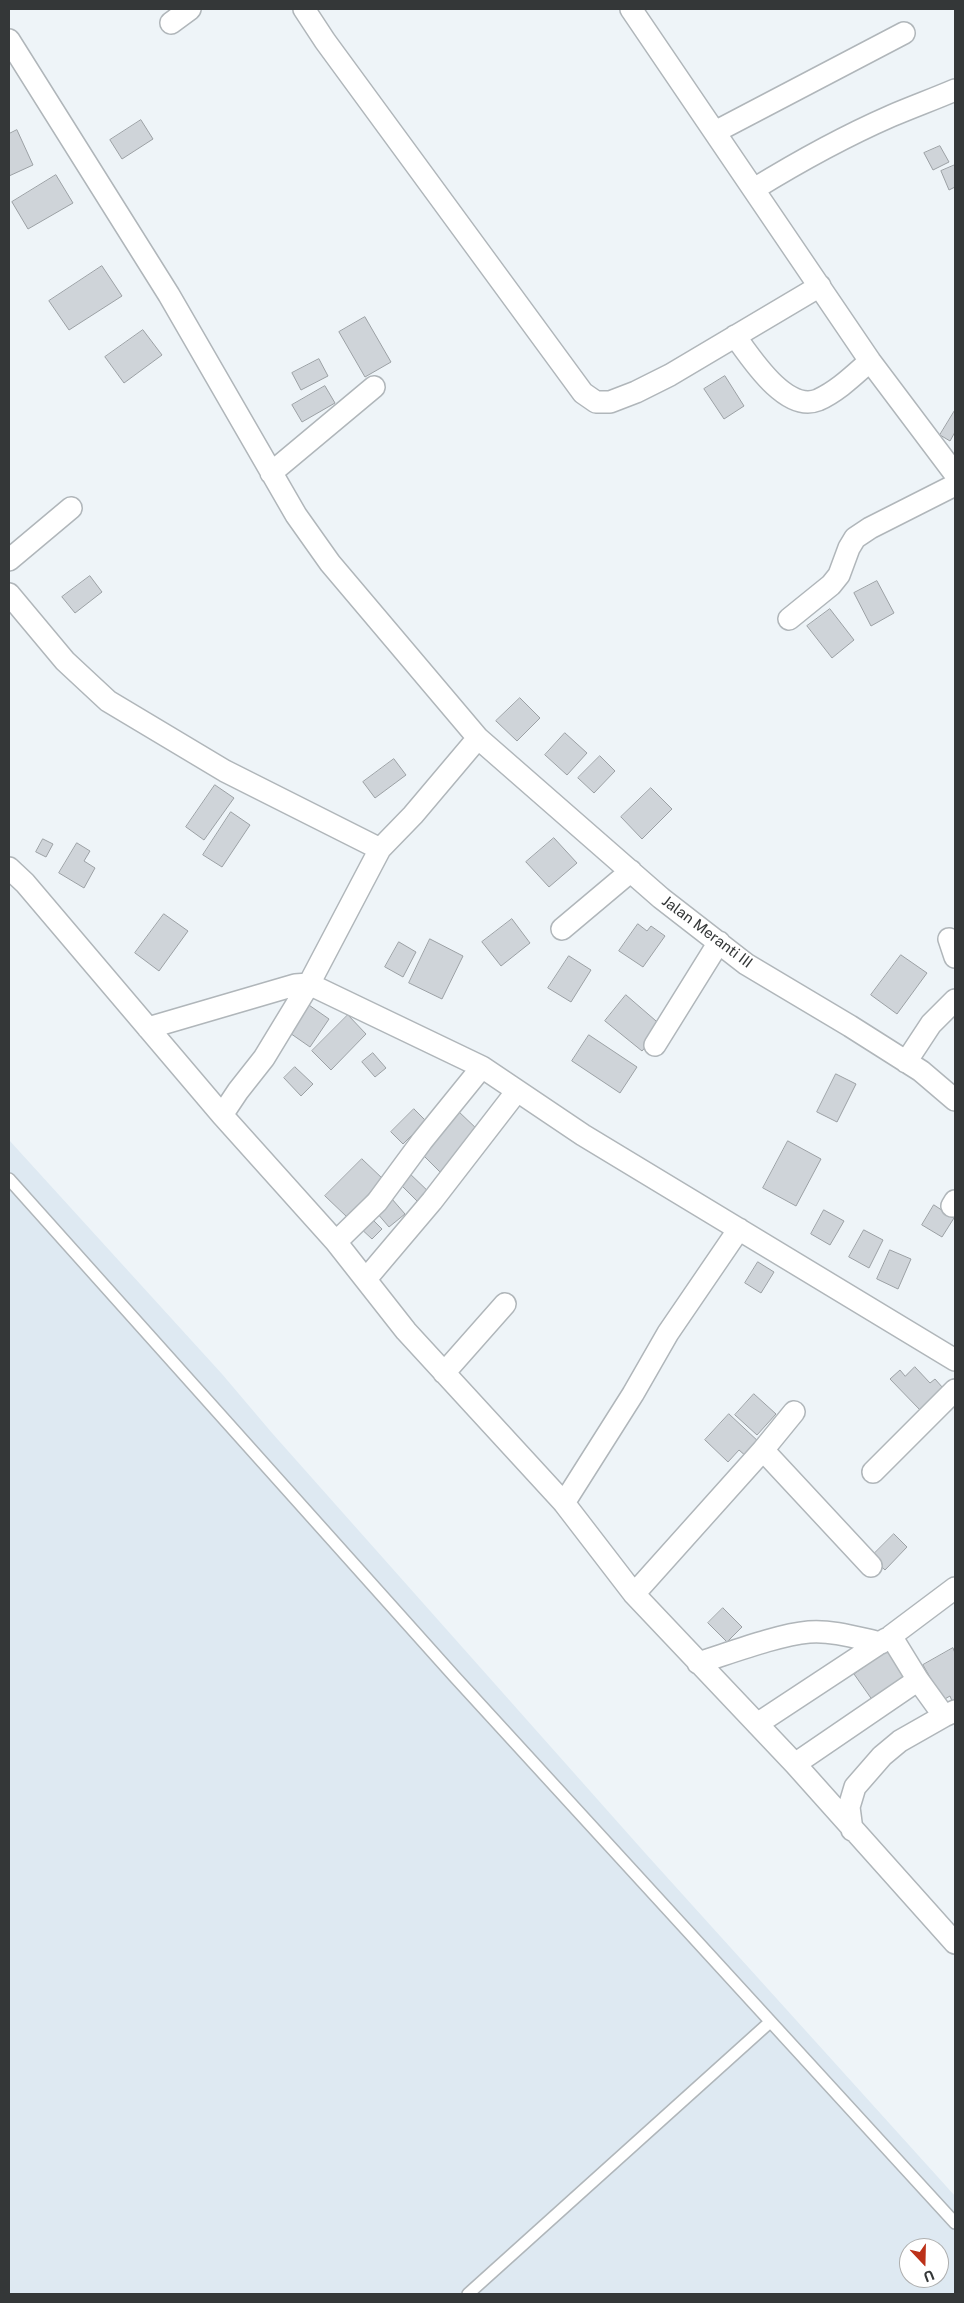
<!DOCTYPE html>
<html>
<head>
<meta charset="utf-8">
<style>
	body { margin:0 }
	#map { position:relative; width:964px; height:2303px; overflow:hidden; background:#eef4f8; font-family:"Public Sans",sans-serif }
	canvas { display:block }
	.frame { position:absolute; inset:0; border:10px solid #343738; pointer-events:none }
	.north { position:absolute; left:899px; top:2238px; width:50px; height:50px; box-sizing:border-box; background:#fff; border:1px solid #aeafaf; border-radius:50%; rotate:159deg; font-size:14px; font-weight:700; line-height:20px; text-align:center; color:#343738 }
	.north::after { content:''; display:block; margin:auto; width:18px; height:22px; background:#bc3119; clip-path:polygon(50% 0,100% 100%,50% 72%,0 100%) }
</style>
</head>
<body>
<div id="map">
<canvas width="964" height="2303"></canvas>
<div class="frame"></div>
<div class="north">U</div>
</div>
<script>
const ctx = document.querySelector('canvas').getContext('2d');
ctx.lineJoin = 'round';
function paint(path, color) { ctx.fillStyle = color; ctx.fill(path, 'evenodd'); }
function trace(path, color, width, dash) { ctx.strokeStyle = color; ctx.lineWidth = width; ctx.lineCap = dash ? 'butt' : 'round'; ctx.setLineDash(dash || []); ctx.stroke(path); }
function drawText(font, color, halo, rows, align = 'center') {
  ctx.font = font + ' "Public Sans",sans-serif'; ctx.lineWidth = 4; ctx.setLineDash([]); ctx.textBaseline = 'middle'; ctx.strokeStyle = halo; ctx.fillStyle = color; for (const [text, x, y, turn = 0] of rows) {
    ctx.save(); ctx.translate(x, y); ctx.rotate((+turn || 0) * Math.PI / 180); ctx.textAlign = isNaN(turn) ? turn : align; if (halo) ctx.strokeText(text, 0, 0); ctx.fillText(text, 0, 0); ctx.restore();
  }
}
paint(new Path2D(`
	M 9,1140 L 222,1374 L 272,1433 L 646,1854 L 955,2196 L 955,2294 L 9,2294 ZM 909,2248 L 939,2248 L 939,2278 L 909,2278 Z`), '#dee9f2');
const building = new Path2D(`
	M 141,120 L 153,139 L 122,159 L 110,140 Z
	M 17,130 L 33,165 L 9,176 L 9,134 Z
	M 940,146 L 949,162 L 933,170 L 924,153 Z
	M 955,165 L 955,187 L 949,190 L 941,171 Z
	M 56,175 L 73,203 L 28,229 L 12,202 Z
	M 102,266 L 122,296 L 69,330 L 49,301 Z
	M 365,317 L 391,362 L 365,377 L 339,332 Z
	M 143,330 L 162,355 L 124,383 L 105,357 Z
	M 319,359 L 328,376 L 301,390 L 292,373 Z
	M 725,376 L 744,406 L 724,419 L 704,389 Z
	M 325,386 L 335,403 L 302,422 L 292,405 Z
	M 955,410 L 955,432 L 950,441 L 940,435 Z
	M 90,576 L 102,592 L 75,613 L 62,597 Z
	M 877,581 L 894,613 L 871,626 L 854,593 Z
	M 830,609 L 854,640 L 832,658 L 807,626 Z
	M 520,698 L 540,718 L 517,741 L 496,721 Z
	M 565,733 L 587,753 L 567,775 L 545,755 Z
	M 600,756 L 615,771 L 594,793 L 578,778 Z
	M 394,759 L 406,775 L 375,798 L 363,782 Z
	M 215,785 L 234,798 L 204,840 L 186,827 Z
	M 651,788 L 672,809 L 642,839 L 621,817 Z
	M 231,812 L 250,825 L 222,867 L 203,855 Z
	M 554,838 L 577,863 L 549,887 L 526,862 Z
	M 43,839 L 53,844 L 46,857 L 36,852 Z
	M 77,843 L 90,851 L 84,861 L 95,868 L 84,888 L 59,873 Z
	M 164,914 L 188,931 L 159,971 L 135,953 Z
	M 512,919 L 530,943 L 501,966 L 482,942 Z
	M 638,924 L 647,931 L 651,926 L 665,936 L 643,967 L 619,951 Z
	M 430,939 L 463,956 L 442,999 L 409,983 Z
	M 399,942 L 416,952 L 403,977 L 385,967 Z
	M 901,955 L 927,973 L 897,1014 L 871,995 Z
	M 569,956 L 591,970 L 571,1002 L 548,988 Z
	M 626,995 L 663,1027 L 642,1051 L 605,1021 Z
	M 306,1003 L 329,1019 L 310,1047 L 287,1031 Z
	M 348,1015 L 366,1034 L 331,1070 L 312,1051 Z
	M 589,1035 L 637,1067 L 620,1093 L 572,1061 Z
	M 373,1053 L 386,1068 L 375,1077 L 362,1062 Z
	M 295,1067 L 313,1084 L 301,1096 L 284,1078 Z
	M 836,1074 L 856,1084 L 837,1122 L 817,1112 Z
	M 414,1109 L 426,1121 L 403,1144 L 391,1132 Z
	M 457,1110 L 479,1131 L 440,1172 L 418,1150 Z
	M 788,1141 L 821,1159 L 796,1206 L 763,1188 Z
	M 362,1159 L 383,1179 L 347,1217 L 325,1196 Z
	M 406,1170 L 432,1195 L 422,1206 L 396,1180 Z
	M 392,1199 L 405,1214 L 389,1227 L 377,1213 Z
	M 934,1205 L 954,1218 L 942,1237 L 922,1225 Z
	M 824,1210 L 844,1221 L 830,1245 L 811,1234 Z
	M 368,1215 L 382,1229 L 372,1239 L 358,1226 Z
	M 864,1230 L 883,1240 L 869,1268 L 849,1257 Z
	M 890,1250 L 911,1259 L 898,1289 L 877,1279 Z
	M 758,1262 L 774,1272 L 761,1293 L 745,1283 Z
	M 915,1367 L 930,1383 L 935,1379 L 943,1388 L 920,1410 L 890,1379 L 900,1370 L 905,1376 Z
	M 754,1394 L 776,1414 L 757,1435 L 735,1415 Z
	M 729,1414 L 760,1443 L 747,1457 L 739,1450 L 728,1462 L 705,1440 Z
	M 894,1534 L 907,1547 L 885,1570 L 871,1557 Z
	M 723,1608 L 742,1627 L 727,1642 L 708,1623 Z
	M 889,1648 L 906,1679 L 873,1701 L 854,1674 L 868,1664 L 864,1658 Z
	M 953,1648 L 955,1653 L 955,1699 L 952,1701 L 950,1696 L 943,1700 L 923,1665 Z`);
paint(building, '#cfd4d9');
trace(building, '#9ba0a4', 1);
const lane = new Path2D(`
	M 9,1179 L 454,1676 L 955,2223
	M 468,2294 L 770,2022`);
const street = new Path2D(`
	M 304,9 L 325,41 L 583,393 L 596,402 L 610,402 L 636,392 L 670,375 L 820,286
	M 631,9 L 870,361 L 955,474
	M 171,23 L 190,9
	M 9,40 L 169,295 L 296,515 L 330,563 L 478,738 L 661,898 L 746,964 L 850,1026 L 921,1071 L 955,1100
	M 715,132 L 904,33
	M 754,189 C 798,162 843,137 891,116 C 912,107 934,99 955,90
	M 735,336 C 751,358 786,413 818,400 C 838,391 854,375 870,361
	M 271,473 L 374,387
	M 9,560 L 71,508
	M 9,594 L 65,661 L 108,701 L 225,771 L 380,849
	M 789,619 L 831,585 L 839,575 L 849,548 L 855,538 L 870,528 L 955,485
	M 478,738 L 413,815 L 380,849 L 309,984 L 264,1058 L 238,1091 L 222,1115 L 336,1242 L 377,1202 L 422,1141 L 482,1067 L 583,1135 L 955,1360
	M 9,868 L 25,883 L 222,1115
	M 562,929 L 631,871
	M 949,939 L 955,957
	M 148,1028 L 295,985 L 309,984 L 482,1067
	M 655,1045 L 719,942
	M 906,1062 L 931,1024 L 955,1000
	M 952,1206 L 955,1201
	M 336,1242 L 406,1331 L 564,1503 L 634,1594 L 795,1764 L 955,1943
	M 366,1279 L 432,1201 L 517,1091
	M 444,1373 L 505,1304
	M 763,1450 L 794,1412
	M 873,1472 L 955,1390
	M 564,1503 L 633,1394 L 668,1333 L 739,1229
	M 955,1588 L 891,1636 L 918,1680 L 944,1716 L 955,1711
	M 634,1594 L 763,1450 L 871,1566
	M 698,1663 C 730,1653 777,1635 809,1632 C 832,1630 858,1638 881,1643
	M 757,1724 L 886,1639
	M 795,1764 L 918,1680
	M 852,1830 L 849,1807 L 855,1787 L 882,1756 L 900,1741 L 944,1716`);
trace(lane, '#b0b6ba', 14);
trace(street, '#b0b6ba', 24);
trace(lane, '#fff', 11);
trace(street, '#fff', 21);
drawText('15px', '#343738', '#fff', [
	["Jalan Meranti III",707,932,37]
]);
</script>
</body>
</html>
